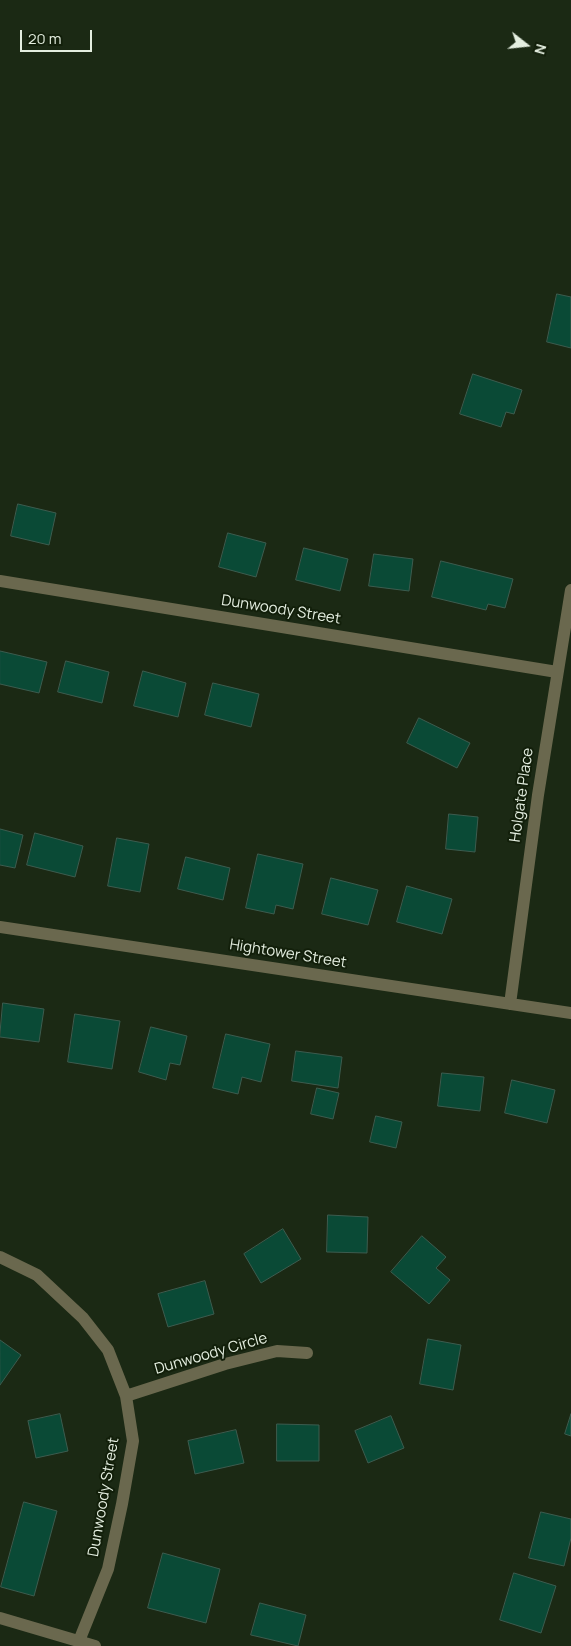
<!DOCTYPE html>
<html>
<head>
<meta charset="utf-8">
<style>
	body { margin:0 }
	#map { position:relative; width:571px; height:1646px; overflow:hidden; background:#1b2914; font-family:Manrope,sans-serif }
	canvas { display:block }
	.north { position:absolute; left:501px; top:20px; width:50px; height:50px; -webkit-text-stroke:4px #121f0a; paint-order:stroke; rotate:106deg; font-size:14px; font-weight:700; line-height:20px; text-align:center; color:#e4eee0 }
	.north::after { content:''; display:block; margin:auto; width:18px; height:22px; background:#e4eee0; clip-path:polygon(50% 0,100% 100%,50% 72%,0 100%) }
	.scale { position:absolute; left:20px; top:30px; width:72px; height:22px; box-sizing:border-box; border:2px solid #e4eee0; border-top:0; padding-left:6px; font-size:15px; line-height:18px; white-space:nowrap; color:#e4eee0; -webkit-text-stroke:4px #121f0a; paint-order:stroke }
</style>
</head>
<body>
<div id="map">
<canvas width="571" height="1646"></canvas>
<div class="north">N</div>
<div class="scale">20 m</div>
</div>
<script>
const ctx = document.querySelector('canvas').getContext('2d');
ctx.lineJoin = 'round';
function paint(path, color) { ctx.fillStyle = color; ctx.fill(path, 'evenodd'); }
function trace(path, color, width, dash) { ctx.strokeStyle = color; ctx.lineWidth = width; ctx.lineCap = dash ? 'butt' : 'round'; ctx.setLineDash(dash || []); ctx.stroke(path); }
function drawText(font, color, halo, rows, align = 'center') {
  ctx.font = font + ' Manrope,sans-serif'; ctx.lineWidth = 4; ctx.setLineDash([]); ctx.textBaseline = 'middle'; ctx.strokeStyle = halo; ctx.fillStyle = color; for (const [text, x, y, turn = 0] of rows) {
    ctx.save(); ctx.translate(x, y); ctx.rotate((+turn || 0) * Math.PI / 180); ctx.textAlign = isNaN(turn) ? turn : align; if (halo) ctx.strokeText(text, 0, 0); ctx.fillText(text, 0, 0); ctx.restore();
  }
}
const building = new Path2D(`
	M 557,294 L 571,297 L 571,348 L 547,342 Z
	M 473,374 L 522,390 L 514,414 L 506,412 L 501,427 L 460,414 Z
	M 18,504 L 56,513 L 49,545 L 11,536 Z
	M 228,533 L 266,543 L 256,577 L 219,567 Z
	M 304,548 L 348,559 L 340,591 L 296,580 Z
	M 374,554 L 413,559 L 409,591 L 369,586 Z
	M 441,561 L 513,579 L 505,608 L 488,604 L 486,610 L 432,597 Z
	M 0,651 L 47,662 L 39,693 L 0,684 Z
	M 66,661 L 109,672 L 102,703 L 58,692 Z
	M 143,671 L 186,683 L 178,717 L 134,706 Z
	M 213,683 L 259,694 L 251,727 L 205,715 Z
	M 419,718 L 470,743 L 457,768 L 407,743 Z
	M 449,814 L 478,817 L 475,852 L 446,849 Z
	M 0,829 L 23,835 L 15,868 L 0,865 Z
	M 35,833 L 83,846 L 75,877 L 27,865 Z
	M 117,838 L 149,844 L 140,892 L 108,886 Z
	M 258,854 L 303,864 L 293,909 L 276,905 L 274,914 L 246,908 Z
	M 186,857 L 230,868 L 223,900 L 178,889 Z
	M 331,878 L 378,890 L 368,925 L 322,914 Z
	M 407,886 L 452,899 L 442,934 L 397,922 Z
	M 3,1003 L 44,1009 L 39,1042 L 0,1037 Z
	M 75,1014 L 120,1021 L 112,1069 L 68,1062 Z
	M 151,1027 L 187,1036 L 180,1065 L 170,1063 L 166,1080 L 139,1072 Z
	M 226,1034 L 270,1044 L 261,1082 L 242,1077 L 238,1094 L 213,1088 Z
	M 296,1051 L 342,1057 L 338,1088 L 292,1081 Z
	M 442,1073 L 484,1077 L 480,1111 L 438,1106 Z
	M 512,1080 L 555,1090 L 547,1123 L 505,1113 Z
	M 317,1088 L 339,1093 L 333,1119 L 311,1114 Z
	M 376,1116 L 402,1122 L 396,1148 L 370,1142 Z
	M 328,1215 L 368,1217 L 367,1253 L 327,1252 Z
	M 283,1229 L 301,1259 L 261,1283 L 244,1254 Z
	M 422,1236 L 446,1257 L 436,1268 L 450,1280 L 429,1304 L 391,1272 Z
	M 205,1281 L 214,1314 L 168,1327 L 158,1294 Z
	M 428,1339 L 461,1345 L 453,1390 L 420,1384 Z
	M 0,1340 L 21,1355 L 0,1385 Z
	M 60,1414 L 68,1451 L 36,1458 L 28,1421 Z
	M 571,1414 L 571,1436 L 565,1434 Z
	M 391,1416 L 404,1448 L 368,1463 L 355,1431 Z
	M 277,1424 L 319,1425 L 319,1461 L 277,1461 Z
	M 236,1430 L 244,1463 L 195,1474 L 188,1441 Z
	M 24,1502 L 57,1511 L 34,1596 L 1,1587 Z
	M 541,1512 L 571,1519 L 571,1538 L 564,1566 L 529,1558 Z
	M 163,1553 L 220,1569 L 206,1623 L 148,1608 Z
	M 514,1573 L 556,1586 L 541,1633 L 500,1620 Z
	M 260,1603 L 306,1615 L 298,1646 L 251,1635 Z`);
paint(building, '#0a4a36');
trace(building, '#3d5c4f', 1);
trace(new Path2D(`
	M 0,581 L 557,672
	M 0,927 L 571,1013
	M 510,1004 L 538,795 L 571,590
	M 0,1257 L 37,1275 L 83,1318 L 108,1350 L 126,1396 L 133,1441 L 122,1504 L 108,1569 L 79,1641
	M 126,1396 L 225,1364 L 277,1351 L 307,1353
	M 0,1618 L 95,1646`), '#6a684e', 12);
drawText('15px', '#e4eee0', '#121f0a', [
	["Dunwoody Street",281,610,9],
	["Holgate Place",522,795,-82],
	["Hightower Street",288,954,9],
	["Dunwoody Circle",211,1354,-16],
	["Dunwoody Street",104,1497,-80]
]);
</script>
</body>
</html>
